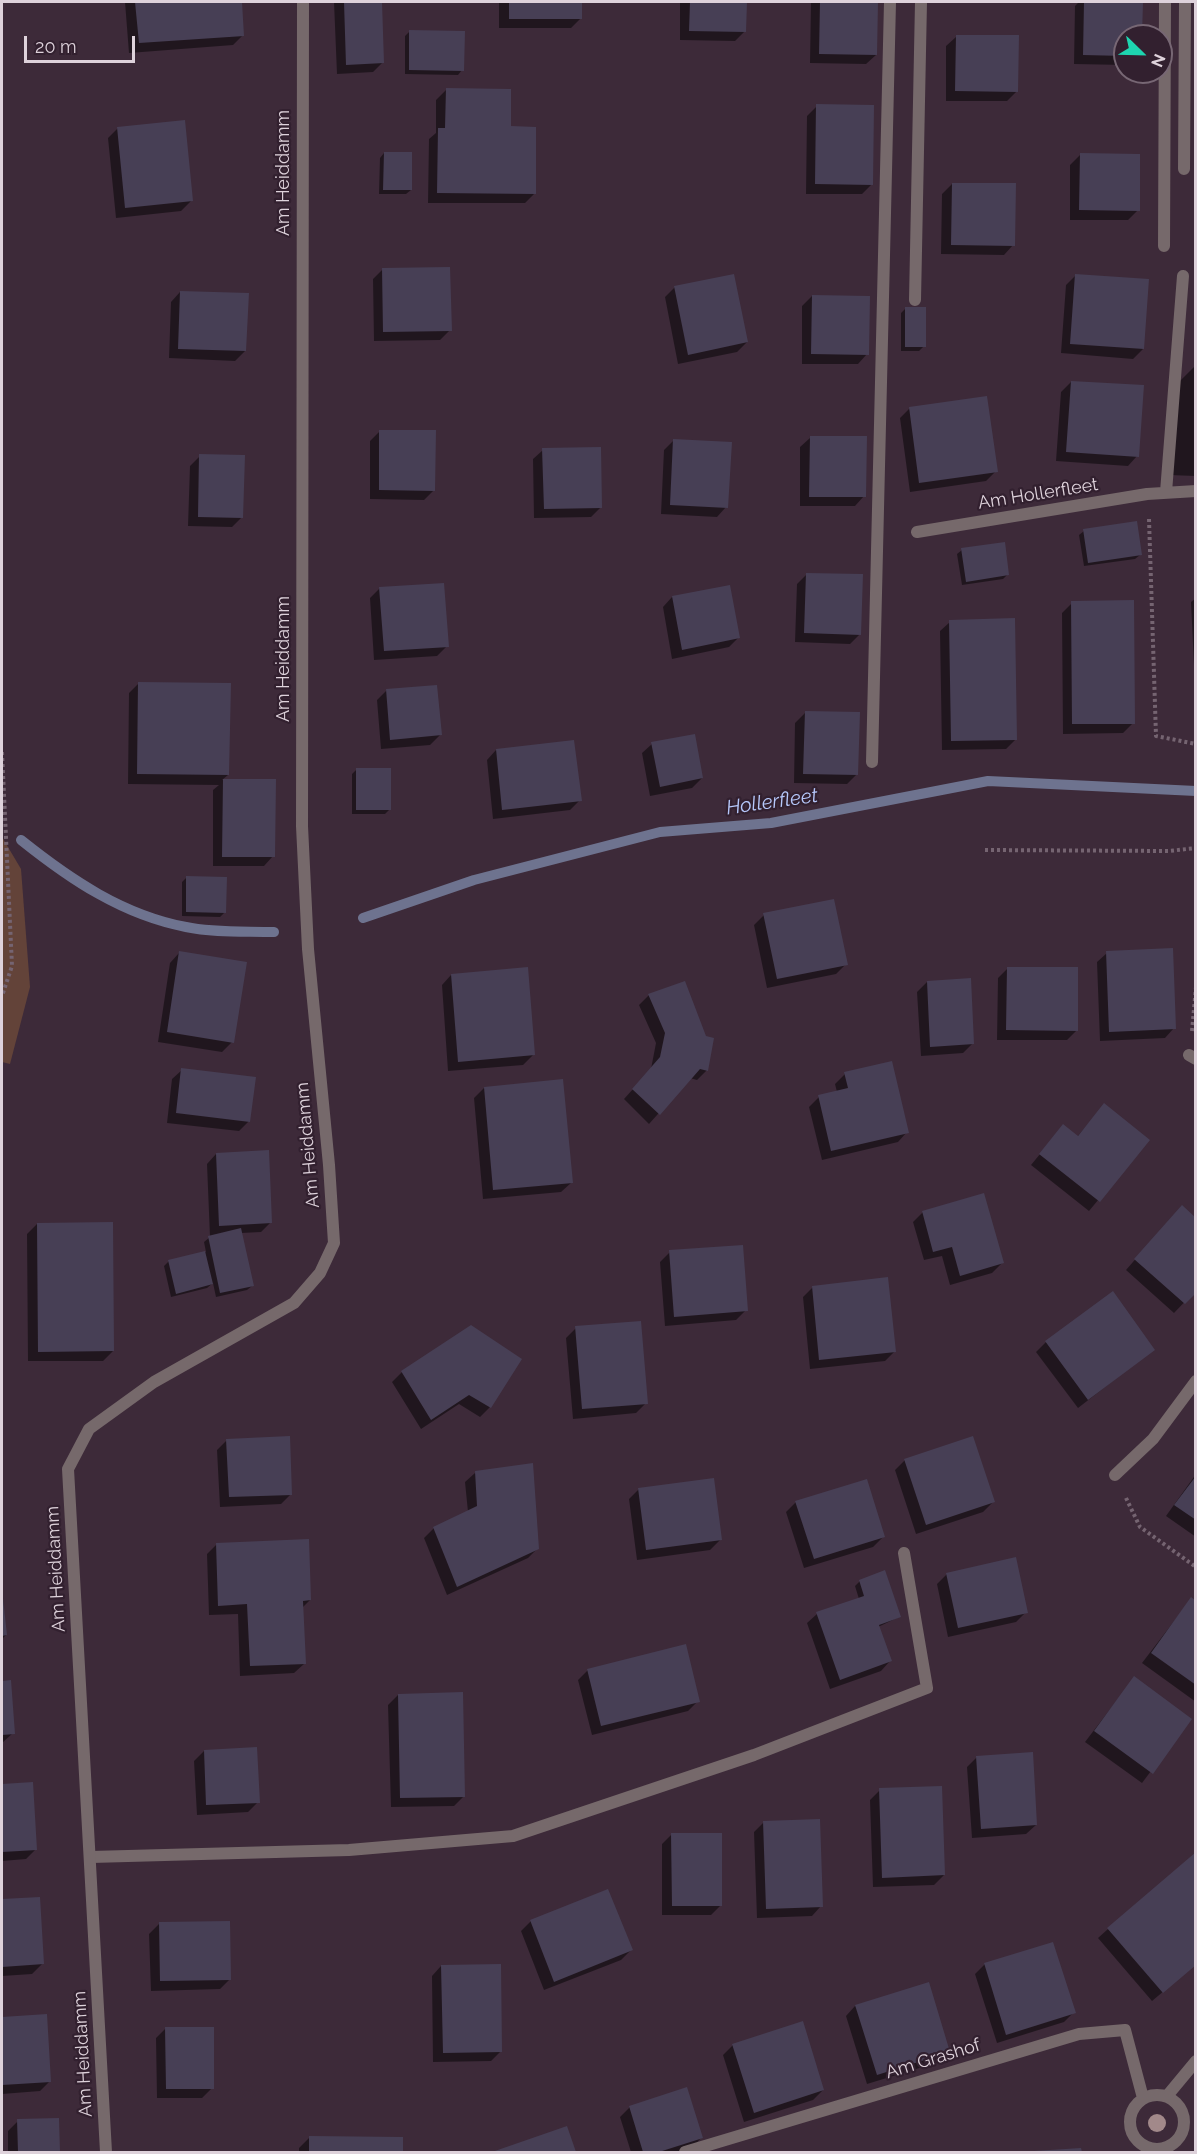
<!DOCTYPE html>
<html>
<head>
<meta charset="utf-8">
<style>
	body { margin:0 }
	#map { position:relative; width:1197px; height:2154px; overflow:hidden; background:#3d2a39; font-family:Raleway,sans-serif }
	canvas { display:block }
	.frame { position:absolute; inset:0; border:3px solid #ded2db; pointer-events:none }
	.north { position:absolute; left:1113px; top:24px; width:60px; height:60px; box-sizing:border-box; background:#32202f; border:2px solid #776774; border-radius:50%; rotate:113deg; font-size:16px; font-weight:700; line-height:24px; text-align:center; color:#ded2db }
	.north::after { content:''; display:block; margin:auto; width:21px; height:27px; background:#1ed5b0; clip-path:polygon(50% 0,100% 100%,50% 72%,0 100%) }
	.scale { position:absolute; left:24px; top:36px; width:111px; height:27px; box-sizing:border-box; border:3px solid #ded2db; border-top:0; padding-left:8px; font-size:18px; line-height:21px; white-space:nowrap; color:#ded2db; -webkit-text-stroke:4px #32202f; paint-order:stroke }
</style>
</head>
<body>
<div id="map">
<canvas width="1197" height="2154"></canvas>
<div class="frame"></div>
<div class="north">N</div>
<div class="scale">20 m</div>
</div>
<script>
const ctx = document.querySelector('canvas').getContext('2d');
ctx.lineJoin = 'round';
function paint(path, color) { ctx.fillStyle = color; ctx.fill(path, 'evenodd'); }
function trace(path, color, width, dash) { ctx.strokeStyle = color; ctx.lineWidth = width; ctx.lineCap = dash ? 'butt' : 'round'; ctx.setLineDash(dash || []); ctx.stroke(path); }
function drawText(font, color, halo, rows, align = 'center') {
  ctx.font = font + ' Raleway,sans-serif'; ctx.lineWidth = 4.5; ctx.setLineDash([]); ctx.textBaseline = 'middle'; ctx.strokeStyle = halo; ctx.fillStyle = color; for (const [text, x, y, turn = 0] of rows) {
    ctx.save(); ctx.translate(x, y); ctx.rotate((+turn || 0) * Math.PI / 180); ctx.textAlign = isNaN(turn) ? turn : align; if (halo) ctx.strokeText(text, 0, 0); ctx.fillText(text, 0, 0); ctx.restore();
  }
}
paint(new Path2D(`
	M 2,837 L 21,869 L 30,987 L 10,1064 L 2,1062 Z`), '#634339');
paint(new Path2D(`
	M 125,2 L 240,2 L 243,35 L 233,45 L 129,53 Z
	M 334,2 L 381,2 L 383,62 L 373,72 L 337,74 Z
	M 499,2 L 581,2 L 581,18 L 571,28 L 499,28 Z
	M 680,2 L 745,2 L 745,31 L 735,41 L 680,40 Z
	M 811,2 L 876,2 L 876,55 L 866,64 L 810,63 Z
	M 1079,2 L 1141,2 L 1141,36 L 1125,36 L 1125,65 L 1074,64 L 1075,6 Z
	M 410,31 L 462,70 L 458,75 L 405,74 L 405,36 Z
	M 956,37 L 1017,91 L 1007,101 L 946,101 L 946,46 Z
	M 446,90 L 509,128 L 534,194 L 525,203 L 428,203 L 429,139 L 436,133 L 436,100 Z
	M 817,106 L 872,184 L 862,194 L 806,194 L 807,116 Z
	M 118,128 L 191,201 L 181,211 L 116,218 L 108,138 Z
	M 384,153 L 411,190 L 406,194 L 379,194 L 380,158 Z
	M 1080,155 L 1138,210 L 1128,220 L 1070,220 L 1070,165 Z
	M 952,184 L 1013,245 L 1004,255 L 941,254 L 942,194 Z
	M 383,269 L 450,330 L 440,340 L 374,341 L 373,279 Z
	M 1076,275 L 1143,349 L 1133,359 L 1061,353 L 1066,285 Z
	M 675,287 L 747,342 L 737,352 L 678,364 L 665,297 Z
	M 180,292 L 245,351 L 235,361 L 169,358 L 171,302 Z
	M 812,296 L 867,354 L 858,364 L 802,364 L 802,306 Z
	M 906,308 L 924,346 L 919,351 L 901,351 L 901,313 Z
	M 1196,365 L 1196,476 L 1169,475 L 1173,388 Z
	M 1071,382 L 1137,456 L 1128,466 L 1056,461 L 1061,392 Z
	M 909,409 L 996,471 L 986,481 L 910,492 L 900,418 Z
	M 380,431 L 434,490 L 424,500 L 370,499 L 370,441 Z
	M 810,438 L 864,496 L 855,506 L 800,506 L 800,447 Z
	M 674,440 L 726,507 L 717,517 L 661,514 L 664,450 Z
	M 543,450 L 601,507 L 591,517 L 534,518 L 533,459 Z
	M 200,456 L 242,517 L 232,527 L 188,526 L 190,466 Z
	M 1084,531 L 1140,555 L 1135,559 L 1084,566 L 1079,535 Z
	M 962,550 L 1008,574 L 1003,579 L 962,585 L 957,554 Z
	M 807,574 L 860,634 L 850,644 L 795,642 L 797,584 Z
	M 380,588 L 447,646 L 437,656 L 374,660 L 370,598 Z
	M 672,597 L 738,638 L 729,647 L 672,659 L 663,607 Z
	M 1196,598 L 1196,707 L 1191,602 Z
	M 1072,603 L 1133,723 L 1123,733 L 1063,734 L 1062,613 Z
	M 950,622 L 1016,739 L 1006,749 L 942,750 L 940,631 Z
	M 139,683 L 228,775 L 222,780 L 274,780 L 273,856 L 264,866 L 213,866 L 213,790 L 219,785 L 128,784 L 129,693 Z
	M 387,690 L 440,735 L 430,745 L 381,749 L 377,700 Z
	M 805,713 L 857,774 L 847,784 L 794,783 L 795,723 Z
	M 652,744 L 702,778 L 692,788 L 650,796 L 642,753 Z
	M 496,750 L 580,800 L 570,810 L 493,819 L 487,760 Z
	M 357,769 L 389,810 L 385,814 L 352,814 L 352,774 Z
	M 187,877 L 225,912 L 220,917 L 182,916 L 182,882 Z
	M 764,915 L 846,964 L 836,974 L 767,988 L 754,925 Z
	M 179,953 L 232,1042 L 222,1052 L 158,1042 L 170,963 Z
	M 1107,953 L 1174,1028 L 1165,1038 L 1100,1041 L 1097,962 Z
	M 1008,968 L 1077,1030 L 1067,1040 L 997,1040 L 998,978 Z
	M 451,975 L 533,1055 L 523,1065 L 448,1071 L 442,985 Z
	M 927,982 L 973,1043 L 963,1053 L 921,1056 L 917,992 Z
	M 649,995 L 707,1070 L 697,1080 L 690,1078 L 649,1124 L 624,1099 L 651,1069 L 656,1043 L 639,1005 Z
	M 182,1070 L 249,1121 L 239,1131 L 167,1123 L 172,1079 Z
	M 845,1074 L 907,1132 L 898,1142 L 822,1160 L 809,1107 L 819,1097 L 837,1092 L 835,1084 Z
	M 484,1088 L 571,1183 L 561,1192 L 483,1199 L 474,1098 Z
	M 1104,1105 L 1148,1140 L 1089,1211 L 1031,1165 L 1063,1126 L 1077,1137 Z
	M 216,1154 L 271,1222 L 261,1232 L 241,1233 L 252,1286 L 247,1290 L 216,1297 L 213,1283 L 207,1288 L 171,1297 L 164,1266 L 169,1261 L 206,1252 L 204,1242 L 210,1237 L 207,1164 Z
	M 923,1212 L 1002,1263 L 992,1273 L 950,1285 L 942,1256 L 924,1260 L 913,1222 Z
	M 1172,1217 L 1196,1290 L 1174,1313 L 1126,1270 Z
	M 37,1224 L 113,1351 L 103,1361 L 28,1361 L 27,1234 Z
	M 670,1252 L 746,1310 L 736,1320 L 665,1326 L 660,1262 Z
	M 813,1287 L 895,1351 L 885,1361 L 810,1369 L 803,1297 Z
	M 471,1327 L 490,1407 L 480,1417 L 459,1404 L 421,1429 L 392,1382 L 402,1372 Z
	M 576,1328 L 646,1403 L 636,1413 L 573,1419 L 566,1338 Z
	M 1046,1342 L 1153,1350 L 1078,1408 L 1036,1352 Z
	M 227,1440 L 291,1494 L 281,1504 L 220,1507 L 217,1450 Z
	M 905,1460 L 993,1502 L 983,1512 L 916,1534 L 895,1470 Z
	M 475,1473 L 538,1548 L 528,1558 L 447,1595 L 424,1538 L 434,1528 L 468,1512 L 465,1482 Z
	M 1196,1474 L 1196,1537 L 1166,1516 Z
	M 639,1489 L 720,1540 L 710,1550 L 637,1560 L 629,1499 Z
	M 796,1502 L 883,1537 L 873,1547 L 804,1568 L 786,1512 Z
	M 217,1544 L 310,1600 L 302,1608 L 304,1664 L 294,1673 L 240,1676 L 238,1614 L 209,1615 L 207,1554 Z
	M 947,1574 L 1026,1612 L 1016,1622 L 948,1637 L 937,1584 Z
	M 860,1581 L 899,1617 L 878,1627 L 890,1661 L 881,1671 L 830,1689 L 807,1623 L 817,1614 L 859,1599 L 855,1586 Z
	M 2,1587 L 6,1635 L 2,1639 Z
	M 1191,1599 L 1196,1603 L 1196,1702 L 1142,1663 Z
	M 588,1670 L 698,1701 L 688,1711 L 592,1735 L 578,1680 Z
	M 1134,1678 L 1190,1719 L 1142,1783 L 1085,1742 Z
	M 2,1682 L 10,1682 L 13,1733 L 2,1743 Z
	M 398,1695 L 464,1796 L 454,1806 L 391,1807 L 388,1705 Z
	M 204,1751 L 258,1802 L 248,1812 L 197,1815 L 194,1761 Z
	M 977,1757 L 1036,1825 L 1026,1834 L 972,1838 L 967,1767 Z
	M 32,1783 L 36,1849 L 26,1859 L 2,1861 L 2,1785 Z
	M 880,1790 L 944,1875 L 934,1885 L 873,1887 L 870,1800 Z
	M 764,1822 L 821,1906 L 812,1916 L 757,1918 L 754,1832 Z
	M 672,1834 L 721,1905 L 711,1915 L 662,1915 L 662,1844 Z
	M 38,1898 L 42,1964 L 32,1974 L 2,1976 L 2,1900 Z
	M 531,1921 L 631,1950 L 621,1960 L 544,1990 L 521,1931 Z
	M 159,1924 L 230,1979 L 220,1989 L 151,1991 L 149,1934 Z
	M 1108,1929 L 1196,1964 L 1152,2001 L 1098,1938 Z
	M 985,1964 L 1074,2012 L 1064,2022 L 997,2043 L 975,1974 Z
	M 441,1966 L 501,2051 L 491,2061 L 433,2062 L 432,1976 Z
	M 855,2006 L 949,2052 L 939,2062 L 867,2084 L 846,2016 Z
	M 45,2016 L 49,2082 L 40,2091 L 2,2094 L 2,2019 Z
	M 166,2028 L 212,2088 L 202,2098 L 157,2098 L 156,2038 Z
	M 733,2045 L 823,2090 L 813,2100 L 744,2122 L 723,2055 Z
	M 630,2107 L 701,2138 L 692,2148 L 677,2152 L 631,2152 L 620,2117 Z
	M 58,2120 L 58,2152 L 8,2152 L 8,2131 L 18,2121 Z
	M 566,2128 L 574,2152 L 495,2152 Z
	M 309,2138 L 402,2138 L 402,2152 L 299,2152 L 299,2148 Z
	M 1080,2150 L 1080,2152 L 1031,2152 Z`), '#0007');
trace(new Path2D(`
	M 21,840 C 71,880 123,915 186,927 C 214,933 246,931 274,932
	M 363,918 L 474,880 L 660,832 L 771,823 L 988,781 L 1196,791`), '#6e738f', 10);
paint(new Path2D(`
	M 135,2 L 242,2 L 244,36 L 139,43 Z
	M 344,2 L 382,2 L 384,63 L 346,65 Z
	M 509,2 L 582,2 L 582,19 L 509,19 Z
	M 690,2 L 747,2 L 746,32 L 689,31 Z
	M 820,2 L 878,2 L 877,55 L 819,54 Z
	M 1084,2 L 1143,2 L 1142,36 L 1125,36 L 1125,56 L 1083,55 Z
	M 409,30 L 465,31 L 464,71 L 409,70 Z
	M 956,35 L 1019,35 L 1018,92 L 955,91 Z
	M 446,88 L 511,89 L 511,126 L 536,127 L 536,194 L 437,193 L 438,128 L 445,128 Z
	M 816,104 L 874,105 L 873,185 L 815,184 Z
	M 185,120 L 193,201 L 125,208 L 117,127 Z
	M 384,152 L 412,152 L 412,190 L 383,190 Z
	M 1080,153 L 1140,154 L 1140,211 L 1079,210 Z
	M 952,183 L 1016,183 L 1015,246 L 951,245 Z
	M 450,267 L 452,331 L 383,332 L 382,268 Z
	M 734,274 L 748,342 L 688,355 L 674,286 Z
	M 1075,274 L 1149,279 L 1144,349 L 1070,344 Z
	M 180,291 L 249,293 L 246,351 L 178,349 Z
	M 812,295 L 870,296 L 869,355 L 811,354 Z
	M 905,307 L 926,307 L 926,347 L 905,347 Z
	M 1071,381 L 1144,385 L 1139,457 L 1066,452 Z
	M 987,396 L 998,472 L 919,483 L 909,407 Z
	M 379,430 L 436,430 L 435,491 L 379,490 Z
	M 810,436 L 867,436 L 866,497 L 809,497 Z
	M 673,439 L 732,442 L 728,508 L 670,505 Z
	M 601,447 L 602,508 L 544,509 L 542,448 Z
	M 199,454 L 245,455 L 243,518 L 198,517 Z
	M 1137,521 L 1142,555 L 1088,563 L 1083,529 Z
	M 1005,542 L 1009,575 L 966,582 L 961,548 Z
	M 806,573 L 863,574 L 861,635 L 804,633 Z
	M 444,583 L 449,647 L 384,651 L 379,587 Z
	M 730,585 L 740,638 L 682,650 L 672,596 Z
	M 1134,600 L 1135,724 L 1072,724 L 1071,601 Z
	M 1015,618 L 1017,740 L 951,741 L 949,620 Z
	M 138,682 L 231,683 L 229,775 L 137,774 Z
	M 437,685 L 442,735 L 390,740 L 386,689 Z
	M 805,711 L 860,712 L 858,775 L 803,774 Z
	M 695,734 L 703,778 L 660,787 L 651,742 Z
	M 574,740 L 582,801 L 502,810 L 496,749 Z
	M 356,768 L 391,768 L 391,810 L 356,810 Z
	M 223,779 L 276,779 L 275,857 L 222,857 Z
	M 186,876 L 227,877 L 226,913 L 186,912 Z
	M 834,899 L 848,965 L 777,979 L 763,913 Z
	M 1173,948 L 1176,1029 L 1109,1032 L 1106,951 Z
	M 179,951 L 247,962 L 234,1043 L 167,1032 Z
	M 528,967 L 535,1055 L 458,1062 L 451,974 Z
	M 1007,967 L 1078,967 L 1078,1031 L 1006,1030 Z
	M 971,978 L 974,1044 L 930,1047 L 927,981 Z
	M 685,981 L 706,1036 L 714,1038 L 708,1071 L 700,1069 L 660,1115 L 632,1089 L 660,1057 L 665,1033 L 648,994 Z
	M 892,1061 L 909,1133 L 831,1151 L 818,1095 L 848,1088 L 844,1072 Z
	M 181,1068 L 256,1077 L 250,1122 L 176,1113 Z
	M 563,1079 L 573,1183 L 493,1190 L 484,1087 Z
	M 1104,1103 L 1150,1140 L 1100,1202 L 1039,1154 L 1063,1124 L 1078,1136 Z
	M 269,1150 L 272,1223 L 219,1226 L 216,1153 Z
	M 984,1193 L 1004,1263 L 960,1276 L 952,1247 L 933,1252 L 922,1211 Z
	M 1182,1205 L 1196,1218 L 1196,1293 L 1185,1304 L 1134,1259 Z
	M 113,1222 L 114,1351 L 38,1352 L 37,1223 Z
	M 241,1228 L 254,1286 L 220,1293 L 208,1236 Z
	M 743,1245 L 748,1311 L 674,1317 L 669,1250 Z
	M 205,1251 L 213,1284 L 176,1294 L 168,1260 Z
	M 888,1277 L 896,1352 L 819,1360 L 812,1286 Z
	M 1113,1291 L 1155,1350 L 1088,1400 L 1045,1341 Z
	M 641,1321 L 648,1404 L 582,1409 L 575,1326 Z
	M 471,1325 L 522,1359 L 491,1408 L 469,1395 L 431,1420 L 401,1371 Z
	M 290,1436 L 292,1495 L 229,1497 L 226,1439 Z
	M 973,1436 L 995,1502 L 926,1525 L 904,1459 Z
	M 533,1463 L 539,1549 L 457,1587 L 433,1527 L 477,1506 L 475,1471 Z
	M 1196,1476 L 1196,1520 L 1174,1505 Z
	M 714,1478 L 722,1540 L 646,1550 L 638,1488 Z
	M 867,1479 L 885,1537 L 814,1559 L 795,1501 Z
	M 309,1539 L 311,1600 L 303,1601 L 306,1664 L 250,1666 L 247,1604 L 218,1606 L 216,1543 Z
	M 1016,1557 L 1028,1613 L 958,1628 L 946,1573 Z
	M 885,1570 L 901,1617 L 879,1625 L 892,1661 L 840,1680 L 816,1612 L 864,1596 L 859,1580 Z
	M 2,1589 L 7,1635 L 2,1636 Z
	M 1191,1597 L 1196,1601 L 1196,1685 L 1151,1653 Z
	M 686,1644 L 700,1702 L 601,1726 L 587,1669 Z
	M 1134,1676 L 1192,1719 L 1153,1774 L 1094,1731 Z
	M 11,1680 L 15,1734 L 2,1735 L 2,1681 Z
	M 463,1692 L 465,1797 L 400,1798 L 398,1694 Z
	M 257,1747 L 260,1803 L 206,1805 L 204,1750 Z
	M 1033,1752 L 1037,1825 L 981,1829 L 976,1756 Z
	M 33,1782 L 37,1850 L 2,1852 L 2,1784 Z
	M 942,1786 L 945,1875 L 882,1878 L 879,1788 Z
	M 820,1819 L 823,1907 L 766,1909 L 763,1821 Z
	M 671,1833 L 722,1833 L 722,1906 L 672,1906 Z
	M 1196,1852 L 1196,1965 L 1163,1993 L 1107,1928 Z
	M 608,1889 L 633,1950 L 554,1982 L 530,1920 Z
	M 40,1897 L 44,1964 L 2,1967 L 2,1899 Z
	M 230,1921 L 231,1980 L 160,1981 L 159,1922 Z
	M 1053,1942 L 1076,2013 L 1006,2035 L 984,1963 Z
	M 501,1964 L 502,2052 L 443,2053 L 441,1965 Z
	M 929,1982 L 950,2052 L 877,2075 L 855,2005 Z
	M 47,2014 L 51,2082 L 2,2085 L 2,2017 Z
	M 803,2021 L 824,2090 L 754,2113 L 732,2044 Z
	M 165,2027 L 214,2027 L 214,2089 L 166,2089 Z
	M 687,2087 L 703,2138 L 659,2152 L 643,2152 L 629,2106 Z
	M 59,2118 L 60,2152 L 18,2152 L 17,2119 Z
	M 567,2126 L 576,2152 L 492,2152 Z
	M 309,2136 L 403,2137 L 403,2152 L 309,2152 Z
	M 1081,2148 L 1082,2152 L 1034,2152 L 1034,2151 Z`), '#473f55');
trace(new Path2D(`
	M 1149,519 L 1156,736 L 1196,744
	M 2,752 L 12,966 L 2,996
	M 985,850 L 1169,851 L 1196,848
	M 1192,1031 L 1196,987
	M 1126,1498 L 1140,1527 L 1196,1567`), '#756471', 4, [3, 3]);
trace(new Path2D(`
	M 1184,169 L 1185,2
	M 1164,246 L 1165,2
	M 915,300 L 921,2
	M 872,762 L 890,2
	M 91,1857 L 349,1850 L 513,1836 L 754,1755 L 927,1688 L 904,1553`), '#76696b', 12);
trace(new Path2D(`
	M 1166,492 L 1183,276
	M 917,532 L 1147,494 L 1196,491
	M 1189,1055 L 1196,1059
	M 1115,1475 L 1153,1439 L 1196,1381
	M1130 2122a27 27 0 1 1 54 0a27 27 0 1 1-54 0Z
	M 1167,2096 L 1196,2061
	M 106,2152 L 68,1469 L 89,1429 L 154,1382 L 294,1303 L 320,1273 L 334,1243 L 329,1165 L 308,949 L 302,826 L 303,2
	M 685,2152 L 1079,2034 L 1125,2030 L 1143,2098`), '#76696b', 12);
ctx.fillStyle = '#a2898a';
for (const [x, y] of [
	[1157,2123]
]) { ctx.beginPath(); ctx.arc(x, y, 9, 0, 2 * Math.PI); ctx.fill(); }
drawText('18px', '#ded2db', '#32202f', [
	["Am Heiddamm",284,173,-90],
	["Am Hollerfleet",1038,494,-9],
	["Am Heiddamm",284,659,-90],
	["Am Heiddamm",308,1145,-95],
	["Am Heiddamm",56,1569,-93],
	["Am Heiddamm",83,2054,-93],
	["Am Grashof",933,2059,-17]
]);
drawText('italic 20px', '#b6c8fb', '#32202f', [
	["Hollerfleet",772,802,-8]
]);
</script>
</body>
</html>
